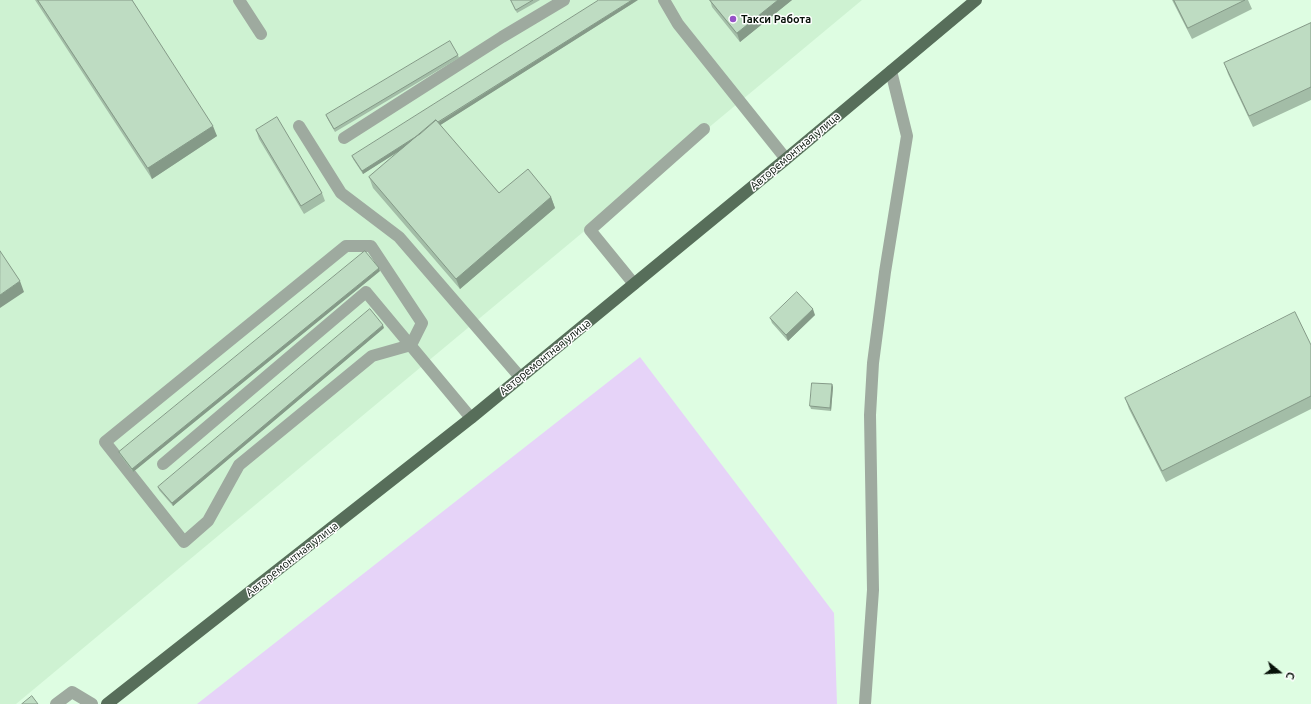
<!DOCTYPE html>
<html>
<head>
<meta charset="utf-8">
<style>
	body { margin:0 }
	#map { position:relative; width:1311px; height:704px; overflow:hidden; background:#defde2; font-family:Ubuntu,sans-serif }
	canvas { display:block }
	.north { position:absolute; left:1259px; top:652px; width:40px; height:40px; -webkit-text-stroke:3px #fff; paint-order:stroke; rotate:108deg; font-size:11px; font-weight:700; line-height:16px; text-align:center; color:#071209 }
	.north::after { content:''; display:block; margin:auto; width:14px; height:18px; background:#071209; clip-path:polygon(50% 0,100% 100%,50% 72%,0 100%) }
</style>
</head>
<body>
<div id="map">
<canvas width="1311" height="704"></canvas>
<div class="north">С</div>
</div>
<script>
const ctx = document.querySelector('canvas').getContext('2d');
ctx.lineJoin = 'round';
function paint(path, color) { ctx.fillStyle = color; ctx.fill(path, 'evenodd'); }
function trace(path, color, width, dash) { ctx.strokeStyle = color; ctx.lineWidth = width; ctx.lineCap = dash ? 'butt' : 'round'; ctx.setLineDash(dash || []); ctx.stroke(path); }
function drawText(font, color, halo, rows, align = 'center') {
  ctx.font = font + ' Ubuntu,sans-serif'; ctx.lineWidth = 3; ctx.setLineDash([]); ctx.textBaseline = 'middle'; ctx.strokeStyle = halo; ctx.fillStyle = color; for (const [text, x, y, turn = 0] of rows) {
    ctx.save(); ctx.translate(x, y); ctx.rotate((+turn || 0) * Math.PI / 180); ctx.textAlign = isNaN(turn) ? turn : align; if (halo) ctx.strokeText(text, 0, 0); ctx.fillText(text, 0, 0); ctx.restore();
  }
}
paint(new Path2D(`
	M 0,0 L 862,0 L 16,704 L 0,704 Z`), '#cef2d2');
paint(new Path2D(`
	M 640,357 L 834,613 L 837,704 L 197,704 Z`), '#e6d3f8');
trace(new Path2D(`
	M 239,0 L 261,34
	M 664,0 L 678,24 L 786,159
	M 299,126 L 341,193 L 399,237 L 520,377
	M 344,138 L 502,37 L 564,0
	M 346,246 L 371,246 L 422,323 L 411,345 L 372,356 L 239,465 L 208,521 L 184,542 L 105,442 Z
	M 634,284 L 590,230 L 704,129
	M 163,464 L 366,292 L 471,418
	M 56,704 L 72,692 L 92,704
	M 865,704 L 873,590 L 870,415 L 873,363 L 885,272 L 907,136 L 891,71`), '#9eaa9f', 12);
trace(new Path2D(`
	M 107,704 L 471,418 L 786,159 L 976,0`), '#576e5a', 12);
paint(new Path2D(`
	M 35,0 L 132,0 L 217,136 L 152,179 Z
	M 511,0 L 540,0 L 517,13 Z
	M 638,0 L 440,125 L 499,193 L 551,197 L 555,208 L 460,289 L 373,188 L 369,177 L 403,148 L 363,174 L 353,159 L 352,156 Z
	M 710,0 L 792,0 L 740,42 L 712,7 Z
	M 1172,0 L 1248,0 L 1252,9 L 1192,39 Z
	M 1311,23 L 1311,100 L 1253,127 L 1228,74 L 1224,63 Z
	M 458,55 L 459,58 L 335,132 L 327,118 L 326,115 Z
	M 256,130 L 322,193 L 325,201 L 304,214 L 259,139 Z
	M 380,271 L 133,472 L 120,455 L 119,452 Z
	M 815,315 L 788,341 L 772,323 L 770,318 Z
	M 384,328 L 173,506 L 159,490 L 158,487 Z
	M 1311,345 L 1311,409 L 1166,482 L 1129,409 L 1125,398 Z
	M 832,384 L 833,387 L 831,411 L 811,409 L 810,406 Z`), '#a3bda7');
paint(new Path2D(`
	M 632,0 L 638,0 L 363,174 L 362,171 Z
	M 778,0 L 792,0 L 740,42 L 737,33 Z
	M 213,126 L 217,136 L 152,179 L 148,168 Z
	M 551,197 L 555,208 L 460,289 L 456,279 Z
	M 379,268 L 380,271 L 133,472 L 132,469 Z
	M 20,281 L 24,292 L 0,308 L 0,295 Z
	M 813,309 L 815,315 L 788,341 L 786,335 Z
	M 383,325 L 384,328 L 173,506 L 172,503 Z
	M 832,384 L 833,387 L 831,411 L 830,408 Z`), '#859a88');
const building = new Path2D(`
	M 38,0 L 132,0 L 213,126 L 148,168 Z
	M 511,0 L 533,0 L 516,10 Z
	M 599,0 L 632,0 L 438,122 L 436,120 L 420,134 L 362,171 L 352,156 Z
	M 710,0 L 778,0 L 737,33 Z
	M 1174,0 L 1245,0 L 1188,28 Z
	M 1311,23 L 1311,87 L 1249,116 L 1224,63 Z
	M 450,41 L 458,55 L 334,129 L 326,115 Z
	M 277,117 L 322,193 L 301,206 L 256,130 Z
	M 436,120 L 499,193 L 528,169 L 551,197 L 456,279 L 369,177 Z
	M 0,251 L 20,281 L 0,295 Z
	M 365,251 L 379,268 L 132,469 L 119,452 Z
	M 797,292 L 813,309 L 786,335 L 770,318 Z
	M 370,309 L 383,325 L 172,503 L 158,487 Z
	M 1295,312 L 1311,345 L 1311,396 L 1162,471 L 1125,398 Z
	M 812,383 L 832,384 L 830,408 L 810,406 Z
	M 32,696 L 38,704 L 22,704 Z`);
paint(building, '#bedcc2');
trace(building, '#859a88', 1);
for (const [x, y, r, color] of [
	[733,19,4,"#9652c7"]
]) { const dot = new Path2D(); dot.arc(x, y, r, 0, 2 * Math.PI); ctx.fillStyle = color; ctx.fill(dot); trace(dot, '#fff', 1.5); }
drawText('bold 11px', '#071209', '#fff', [
	["Такси Работа",741,19]
], 'left');
drawText('11px', '#071209', '#fff', [
	["Авторемонтная улица",795,151,-40],
	["Авторемонтная улица",545,357,-39],
	["Авторемонтная улица",292,559,-38]
]);
</script>
</body>
</html>
